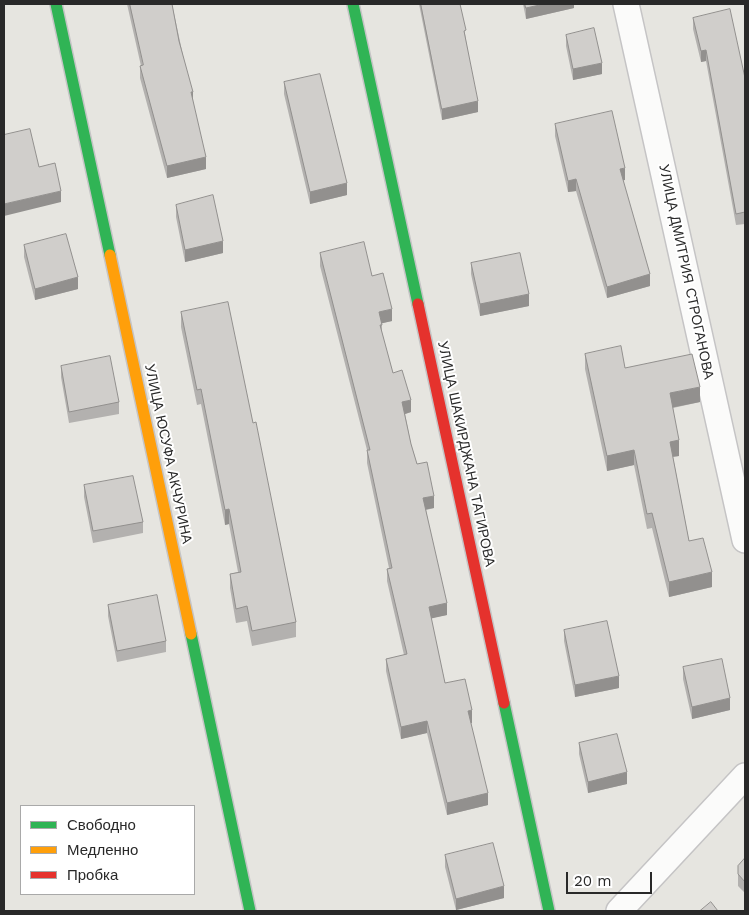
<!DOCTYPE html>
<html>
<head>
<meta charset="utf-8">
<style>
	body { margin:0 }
	#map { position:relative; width:749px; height:915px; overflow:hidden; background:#e6e5e0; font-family:"Work Sans",sans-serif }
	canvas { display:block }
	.frame { position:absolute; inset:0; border:5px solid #292929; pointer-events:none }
	.legend { position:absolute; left:20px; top:805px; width:175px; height:90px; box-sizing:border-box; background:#fff; border:1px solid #a9a9a9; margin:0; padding:6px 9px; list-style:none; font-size:15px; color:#292929 }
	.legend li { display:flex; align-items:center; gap:10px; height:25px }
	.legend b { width:25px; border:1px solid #a9a9a9 }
	.scale { position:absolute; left:566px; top:872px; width:86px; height:22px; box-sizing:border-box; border:2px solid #292929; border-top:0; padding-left:6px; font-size:15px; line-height:18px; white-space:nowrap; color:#292929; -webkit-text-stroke:4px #fff; paint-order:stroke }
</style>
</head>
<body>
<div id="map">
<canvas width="749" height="915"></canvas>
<div class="frame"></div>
<ul class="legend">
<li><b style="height:6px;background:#30b455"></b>Свободно</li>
<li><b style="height:6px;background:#ff9f0a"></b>Медленно</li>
<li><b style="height:6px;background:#e5322d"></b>Пробка</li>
</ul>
<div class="scale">20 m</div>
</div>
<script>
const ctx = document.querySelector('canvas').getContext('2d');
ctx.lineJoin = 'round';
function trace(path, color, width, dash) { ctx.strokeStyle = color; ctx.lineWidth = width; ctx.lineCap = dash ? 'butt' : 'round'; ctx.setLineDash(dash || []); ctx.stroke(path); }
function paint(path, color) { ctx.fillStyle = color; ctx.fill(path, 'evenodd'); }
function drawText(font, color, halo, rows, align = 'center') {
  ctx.font = font + ' "Work Sans",sans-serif'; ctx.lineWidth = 4; ctx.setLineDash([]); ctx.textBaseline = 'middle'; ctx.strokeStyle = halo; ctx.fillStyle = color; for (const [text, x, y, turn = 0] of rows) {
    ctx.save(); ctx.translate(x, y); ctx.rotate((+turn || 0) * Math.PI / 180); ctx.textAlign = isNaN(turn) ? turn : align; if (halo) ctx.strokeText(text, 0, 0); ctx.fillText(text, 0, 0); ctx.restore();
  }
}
const street = new Path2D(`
	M 626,4 L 745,540
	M 619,911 L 745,776`);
const fast = new Path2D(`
	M 56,4 L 110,255
	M 353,4 L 418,304
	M 191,634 L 250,911
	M 504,703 L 549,911`);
const slow = new Path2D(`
	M 110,255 L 191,634`);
const jam = new Path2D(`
	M 418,304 L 504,703`);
trace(street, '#c5c4c5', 28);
trace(fast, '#c5c4c5', 14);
trace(slow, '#c5c4c5', 14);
trace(jam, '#c5c4c5', 14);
trace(street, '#fbfbfa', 25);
trace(fast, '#30b455', 11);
trace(slow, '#ff9f0a', 11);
trace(jam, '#e5322d', 11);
paint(new Path2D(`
	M 127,4 L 172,4 L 193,102 L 206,169 L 167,178 L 140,78 L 140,66 L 141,66 Z
	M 419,4 L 460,4 L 478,112 L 442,120 Z
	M 523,4 L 574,4 L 574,8 L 526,19 Z
	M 693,18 L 745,78 L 745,224 L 736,225 L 706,61 L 701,62 L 693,29 Z
	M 566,35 L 602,74 L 573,80 L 566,46 Z
	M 284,82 L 347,195 L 310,204 L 284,94 Z
	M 555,124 L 625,180 L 623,180 L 650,286 L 607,298 L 576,191 L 568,192 L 555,136 Z
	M 176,205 L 223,253 L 185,262 L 176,217 Z
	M 24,245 L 78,289 L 35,300 L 24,257 Z
	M 320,253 L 372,276 L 392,321 L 382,323 L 382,334 L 393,373 L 411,412 L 405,414 L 411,444 L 417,464 L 434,508 L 426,510 L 447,615 L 431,618 L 445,683 L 472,723 L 471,723 L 488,805 L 447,815 L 427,733 L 401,739 L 386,671 L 386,659 L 404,655 L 387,581 L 387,569 L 389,568 L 367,463 L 367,450 L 320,266 Z
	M 471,263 L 529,306 L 480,316 L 471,274 Z
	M 181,312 L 253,423 L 296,622 L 296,637 L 252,646 L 247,621 L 236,623 L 230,588 L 230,574 L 238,572 L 229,524 L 225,525 L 201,404 L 197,405 L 181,327 Z
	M 585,354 L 625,368 L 700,402 L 673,408 L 679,456 L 673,457 L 689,541 L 712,587 L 669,597 L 652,528 L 647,529 L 634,465 L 607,471 L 585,369 Z
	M 61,366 L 119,402 L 119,414 L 69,423 L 61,377 Z
	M 84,485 L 143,522 L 143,533 L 93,543 L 84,497 Z
	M 108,605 L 166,641 L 166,652 L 117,662 L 108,616 Z
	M 564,630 L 619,688 L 575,697 L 564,641 Z
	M 683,667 L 730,710 L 692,719 L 683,679 Z
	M 579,743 L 627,784 L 588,793 L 579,754 Z
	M 445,855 L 504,898 L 456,910 L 445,867 Z
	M 745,858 L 745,893 L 738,886 L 738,866 Z`), '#b3b1af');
paint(new Path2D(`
	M 544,4 L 574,4 L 574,8 L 526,19 L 526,8 Z
	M 706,50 L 706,61 L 701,62 L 701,51 Z
	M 602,63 L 602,74 L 573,80 L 573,69 Z
	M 191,92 L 193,92 L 193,103 Z
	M 478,101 L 478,112 L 442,120 L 442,109 Z
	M 206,157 L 206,169 L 167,178 L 167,166 Z
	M 625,168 L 625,180 L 620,181 L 620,169 Z
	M 576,179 L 576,191 L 568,192 L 568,181 Z
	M 347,183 L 347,195 L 310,204 L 310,192 Z
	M 61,191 L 61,202 L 4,216 L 4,204 Z
	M 223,241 L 223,253 L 185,262 L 185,250 Z
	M 650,274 L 650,286 L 607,298 L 607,287 Z
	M 78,277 L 78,289 L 35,300 L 35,289 Z
	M 529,294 L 529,306 L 480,316 L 480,304 Z
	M 392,309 L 392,321 L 379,324 L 379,312 Z
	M 700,387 L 700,402 L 670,408 L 670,393 Z
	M 411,400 L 411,412 L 402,415 L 402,402 Z
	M 679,440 L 679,456 L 670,457 L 670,442 Z
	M 634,450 L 634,465 L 607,471 L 607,456 Z
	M 434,496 L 434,508 L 423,510 L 423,498 Z
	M 229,509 L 229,524 L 225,525 L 225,510 Z
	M 712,572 L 712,587 L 669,597 L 669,582 Z
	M 447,603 L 447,615 L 429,619 L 429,607 Z
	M 619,676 L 619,688 L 575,697 L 575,685 Z
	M 730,698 L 730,710 L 692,719 L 692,707 Z
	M 472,710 L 472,723 L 468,724 L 468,711 Z
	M 427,721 L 427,733 L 401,739 L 401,727 Z
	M 627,772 L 627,784 L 588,793 L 588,782 Z
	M 488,793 L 488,805 L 447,815 L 447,803 Z
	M 504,886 L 504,898 L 456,910 L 456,899 Z`), '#92908e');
const building = new Path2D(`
	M 130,4 L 172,4 L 179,41 L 193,92 L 191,92 L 206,157 L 167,166 L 140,66 L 143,65 Z
	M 421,4 L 460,4 L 466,30 L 464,31 L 478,101 L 442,109 Z
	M 525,4 L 544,4 L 526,8 Z
	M 730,9 L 745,78 L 745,212 L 736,214 L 706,50 L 701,51 L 693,18 Z
	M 594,28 L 602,63 L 573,69 L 566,35 Z
	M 320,74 L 347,183 L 310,192 L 284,82 Z
	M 612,111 L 625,168 L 620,169 L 650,274 L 607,287 L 576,179 L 568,181 L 555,124 Z
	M 30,129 L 39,167 L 55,163 L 61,191 L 4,204 L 4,135 Z
	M 213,195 L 223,241 L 185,250 L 176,205 Z
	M 66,234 L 78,277 L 35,289 L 24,245 Z
	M 364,242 L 372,276 L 383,273 L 392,309 L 379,312 L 382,325 L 380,325 L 393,373 L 402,370 L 411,400 L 402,402 L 411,444 L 417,464 L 427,462 L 434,496 L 423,498 L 447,603 L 429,607 L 445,683 L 465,679 L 472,710 L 468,711 L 488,793 L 447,803 L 427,721 L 401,727 L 386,659 L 407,654 L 387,569 L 392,568 L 367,450 L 370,450 L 320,253 Z
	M 520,253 L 529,294 L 480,304 L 471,263 Z
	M 228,302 L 253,423 L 256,422 L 296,622 L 252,631 L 247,606 L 236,609 L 230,574 L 241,572 L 229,509 L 225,510 L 201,389 L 197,390 L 181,312 Z
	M 621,346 L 625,368 L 692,354 L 700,387 L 670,393 L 679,440 L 670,442 L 689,541 L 703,538 L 712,572 L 669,582 L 652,513 L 647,514 L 634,450 L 607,456 L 585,354 Z
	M 110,356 L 119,402 L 69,412 L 61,366 Z
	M 133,476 L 143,522 L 93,531 L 84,485 Z
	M 157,595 L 166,641 L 117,651 L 108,605 Z
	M 607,621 L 619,676 L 575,685 L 564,630 Z
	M 722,659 L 730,698 L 692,707 L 683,667 Z
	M 617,734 L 627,772 L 588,782 L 579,743 Z
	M 493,843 L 504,886 L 456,899 L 445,855 Z
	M 745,858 L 745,882 L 738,874 L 738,866 Z
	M 711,902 L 718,911 L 700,911 Z`);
paint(building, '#d0cecb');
trace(building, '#92908e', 1);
drawText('14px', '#292929', '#fff', [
	["УЛИЦА ДМИТРИЯ СТРОГАНОВА",686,272,78],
	["УЛИЦА ЮСУФА АКЧУРИНА",168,454,78],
	["УЛИЦА ШАКИРДЖАНА ТАГИРОВА",466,454,78]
]);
</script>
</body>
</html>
